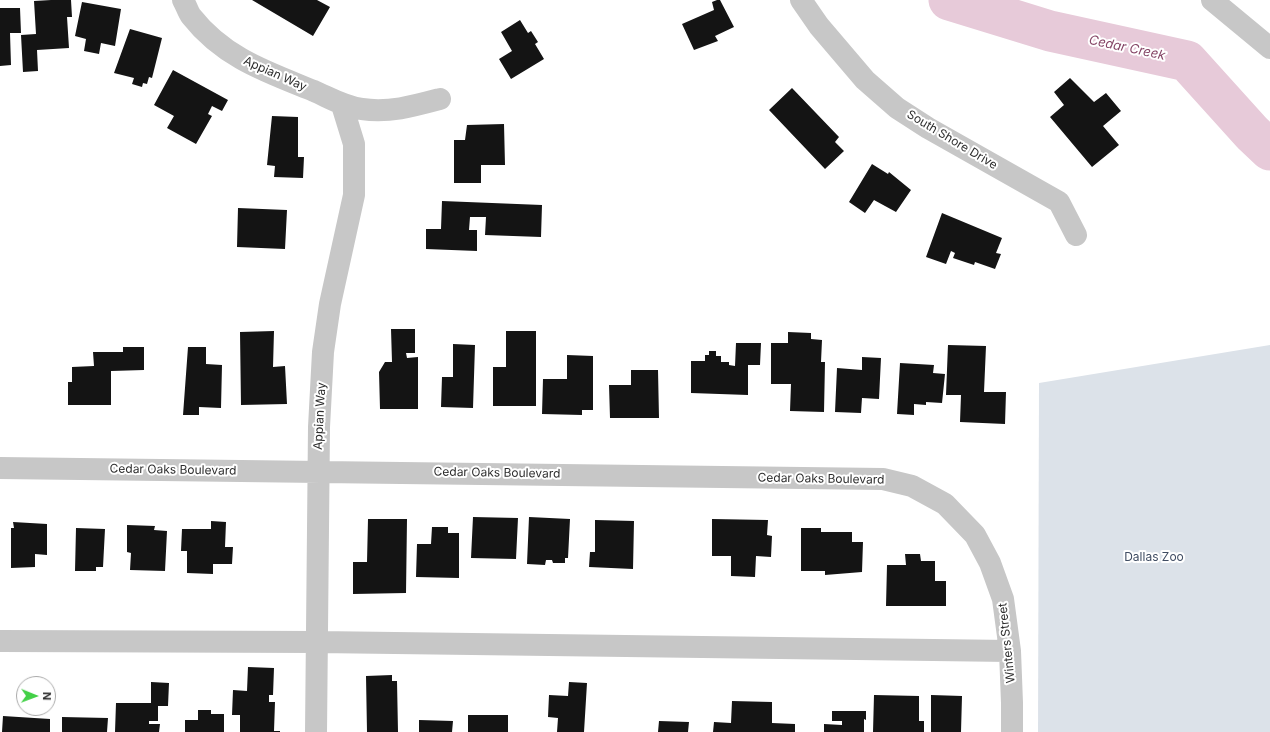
<!DOCTYPE html>
<html>
<head>
<meta charset="utf-8">
<style>
	body { margin:0 }
	#map { position:relative; width:1270px; height:732px; overflow:hidden; background:#fff; font-family:Inter,sans-serif }
	canvas { display:block }
	.north { position:absolute; left:16px; top:676px; width:40px; height:40px; box-sizing:border-box; background:#fff; border:1px solid #ababab; border-radius:50%; rotate:91deg; font-size:11px; font-weight:700; line-height:16px; text-align:center; color:#2d2d2d }
	.north::after { content:''; display:block; margin:auto; width:14px; height:18px; background:#43d047; clip-path:polygon(50% 0,100% 100%,50% 72%,0 100%) }
</style>
</head>
<body>
<div id="map">
<canvas width="1270" height="732"></canvas>
<div class="north">N</div>
</div>
<script>
const ctx = document.querySelector('canvas').getContext('2d');
ctx.lineJoin = 'round';
function paint(path, color) { ctx.fillStyle = color; ctx.fill(path, 'evenodd'); }
function trace(path, color, width, dash) { ctx.strokeStyle = color; ctx.lineWidth = width; ctx.lineCap = dash ? 'butt' : 'round'; ctx.setLineDash(dash || []); ctx.stroke(path); }
function drawText(font, color, halo, rows, align = 'center') {
  ctx.font = font + ' Inter,sans-serif'; ctx.lineWidth = 4; ctx.setLineDash([]); ctx.textBaseline = 'middle'; ctx.strokeStyle = halo; ctx.fillStyle = color; for (const [text, x, y, turn = 0] of rows) {
    ctx.save(); ctx.translate(x, y); ctx.rotate((+turn || 0) * Math.PI / 180); ctx.textAlign = isNaN(turn) ? turn : align; if (halo) ctx.strokeText(text, 0, 0); ctx.fillText(text, 0, 0); ctx.restore();
  }
}
paint(new Path2D(`
	M 1270,345 L 1270,732 L 1038,732 L 1039,383 Z`), '#dce2e9');
trace(new Path2D(`
	M 949,0 L 1050,31 L 1187,61 L 1252,133 L 1270,150`), '#e7cad9', 41);
paint(new Path2D(`
	M 51,0 L 71,0 L 72,17 L 67,17 L 69,48 L 37,50 L 38,71 L 23,72 L 21,35 L 36,34 L 34,1 Z
	M 252,0 L 317,0 L 330,7 L 313,36 Z
	M 717,0 L 720,0 L 734,27 L 715,36 L 718,41 L 694,50 L 682,24 L 714,10 L 712,2 Z
	M 82,2 L 121,9 L 115,46 L 101,43 L 99,54 L 84,51 L 86,39 L 75,36 Z
	M 0,8 L 20,8 L 21,33 L 10,33 L 11,65 L 0,66 Z
	M 520,20 L 528,33 L 531,31 L 538,42 L 535,44 L 544,59 L 511,79 L 499,59 L 512,51 L 501,32 Z
	M 130,29 L 162,38 L 152,78 L 149,77 L 147,84 L 143,83 L 142,87 L 132,84 L 134,78 L 114,73 Z
	M 173,70 L 228,100 L 222,111 L 212,106 L 208,114 L 212,116 L 196,144 L 167,128 L 174,116 L 154,105 Z
	M 1070,78 L 1094,102 L 1106,93 L 1121,111 L 1103,126 L 1119,145 L 1092,167 L 1050,117 L 1064,105 L 1054,92 Z
	M 792,88 L 839,137 L 835,142 L 844,151 L 825,169 L 769,110 Z
	M 272,116 L 298,117 L 298,157 L 304,157 L 303,178 L 274,177 L 275,166 L 267,165 Z
	M 504,124 L 505,165 L 481,165 L 481,183 L 454,183 L 454,140 L 465,140 L 467,125 Z
	M 872,164 L 888,174 L 889,172 L 911,190 L 896,212 L 874,200 L 865,213 L 849,202 Z
	M 442,201 L 542,205 L 541,237 L 485,235 L 486,217 L 470,217 L 469,230 L 477,230 L 477,251 L 426,249 L 426,229 L 441,229 Z
	M 238,208 L 287,210 L 285,249 L 237,247 Z
	M 942,213 L 1002,238 L 996,253 L 1001,254 L 995,269 L 975,262 L 974,265 L 953,258 L 955,253 L 951,251 L 946,264 L 926,257 Z
	M 391,329 L 415,329 L 415,353 L 406,353 L 407,358 L 418,357 L 418,409 L 380,409 L 379,372 L 385,362 L 392,362 Z
	M 274,331 L 273,367 L 285,366 L 287,404 L 241,405 L 240,332 Z
	M 506,331 L 536,331 L 536,406 L 493,406 L 493,367 L 506,367 Z
	M 788,332 L 811,333 L 811,339 L 822,340 L 821,362 L 825,362 L 824,412 L 790,411 L 791,384 L 771,384 L 771,343 L 788,343 Z
	M 736,343 L 761,343 L 760,365 L 748,365 L 748,395 L 691,393 L 691,361 L 705,361 L 705,355 L 709,355 L 709,351 L 716,351 L 716,356 L 721,356 L 721,362 L 729,362 L 729,365 L 735,366 Z
	M 453,344 L 475,345 L 473,408 L 441,407 L 442,377 L 453,377 Z
	M 948,345 L 986,346 L 984,392 L 1006,392 L 1005,424 L 960,422 L 961,395 L 946,395 Z
	M 123,347 L 144,347 L 144,370 L 111,371 L 111,405 L 68,405 L 68,382 L 72,382 L 72,367 L 94,366 L 93,352 L 123,352 Z
	M 188,347 L 206,347 L 206,364 L 222,365 L 221,408 L 199,407 L 199,415 L 183,415 Z
	M 567,355 L 593,356 L 593,410 L 582,410 L 582,415 L 542,414 L 543,379 L 567,379 Z
	M 862,357 L 881,358 L 879,399 L 862,398 L 861,413 L 835,412 L 837,368 L 862,370 Z
	M 900,363 L 934,365 L 933,373 L 945,374 L 942,403 L 926,402 L 926,405 L 914,404 L 914,415 L 897,414 Z
	M 631,370 L 658,370 L 659,418 L 610,418 L 609,385 L 631,385 Z
	M 473,517 L 518,518 L 516,559 L 471,558 Z
	M 529,517 L 570,519 L 568,558 L 565,558 L 565,563 L 553,563 L 552,560 L 546,560 L 545,565 L 527,564 Z
	M 368,519 L 407,519 L 406,593 L 353,594 L 353,562 L 367,562 Z
	M 712,519 L 768,520 L 767,535 L 772,536 L 771,557 L 756,556 L 755,577 L 731,576 L 731,556 L 712,556 Z
	M 595,520 L 634,521 L 633,569 L 589,567 L 590,552 L 595,552 Z
	M 211,521 L 226,522 L 225,547 L 233,547 L 232,564 L 213,564 L 213,574 L 187,573 L 187,551 L 181,551 L 182,529 L 211,529 Z
	M 13,522 L 47,524 L 47,555 L 35,554 L 35,567 L 11,568 L 11,528 L 14,528 Z
	M 127,525 L 155,526 L 154,530 L 167,531 L 165,571 L 130,570 L 131,553 L 127,552 Z
	M 432,527 L 448,527 L 448,533 L 459,533 L 459,578 L 416,577 L 417,544 L 431,544 Z
	M 76,528 L 105,529 L 103,567 L 96,567 L 96,571 L 75,571 Z
	M 801,528 L 821,528 L 821,532 L 852,532 L 852,542 L 863,542 L 862,572 L 825,575 L 825,571 L 801,571 Z
	M 905,554 L 920,554 L 921,561 L 935,561 L 935,581 L 946,581 L 946,606 L 886,606 L 887,565 L 906,565 Z
	M 248,667 L 274,668 L 273,695 L 269,695 L 269,702 L 275,702 L 274,731 L 280,731 L 280,732 L 240,732 L 240,715 L 232,715 L 233,690 L 247,691 Z
	M 392,675 L 392,681 L 397,681 L 398,732 L 367,732 L 366,676 Z
	M 151,682 L 169,683 L 168,706 L 158,706 L 158,721 L 149,721 L 149,724 L 160,724 L 159,732 L 115,732 L 116,703 L 151,703 Z
	M 569,682 L 587,683 L 584,732 L 557,732 L 558,718 L 548,717 L 549,695 L 568,696 Z
	M 874,695 L 919,696 L 919,721 L 924,721 L 924,732 L 873,732 Z
	M 931,695 L 962,696 L 961,732 L 931,732 Z
	M 732,701 L 772,702 L 772,723 L 795,724 L 795,732 L 713,732 L 714,722 L 731,723 Z
	M 198,710 L 211,710 L 211,714 L 224,714 L 224,732 L 185,732 L 185,720 L 198,720 Z
	M 832,711 L 866,711 L 866,720 L 864,719 L 864,732 L 824,732 L 824,724 L 842,725 L 842,721 L 832,721 Z
	M 468,715 L 508,715 L 508,732 L 468,732 Z
	M 3,716 L 50,719 L 50,732 L 2,732 Z
	M 62,717 L 108,718 L 107,732 L 62,732 Z
	M 419,720 L 453,721 L 452,732 L 419,732 Z
	M 659,721 L 689,722 L 688,732 L 658,732 Z`), '#141414');
trace(new Path2D(`
	M 183,0 C 186,5 188,12 191,16 C 224,58 267,72 314,91 C 330,98 345,107 362,109 C 389,113 414,106 440,99
	M 801,0 L 819,26 L 865,80 L 897,108 L 928,128 L 1059,202 L 1076,235
	M 1212,0 L 1270,48
	M 0,468 L 883,479 L 912,486 L 945,504 L 975,535 L 990,563 L 1003,599 L 1010,651 L 1012,703 L 1012,732
	M 0,641 L 318,642 L 1010,651
	M 316,732 L 319,427 L 323,352 L 330,304 L 354,195 L 354,144 L 342,105`), '#c7c7c7', 22);
drawText('12px', '#2d2d2d', '#fff', [
	["Appian Way",275,74,24],
	["South Shore Drive",952,140,31],
	["Appian Way",320,416,-87],
	["Cedar Oaks Boulevard",173,470,1],
	["Cedar Oaks Boulevard",497,473,1],
	["Cedar Oaks Boulevard",821,479,1],
	["Winters Street",1007,643,-96]
]);
drawText('12px', '#404d63', '#fff', [
	["Dallas Zoo",1154,557]
]);
drawText('italic 13px', '#854566', '#fff', [
	["Cedar Creek",1127,48,12]
]);
</script>
</body>
</html>
